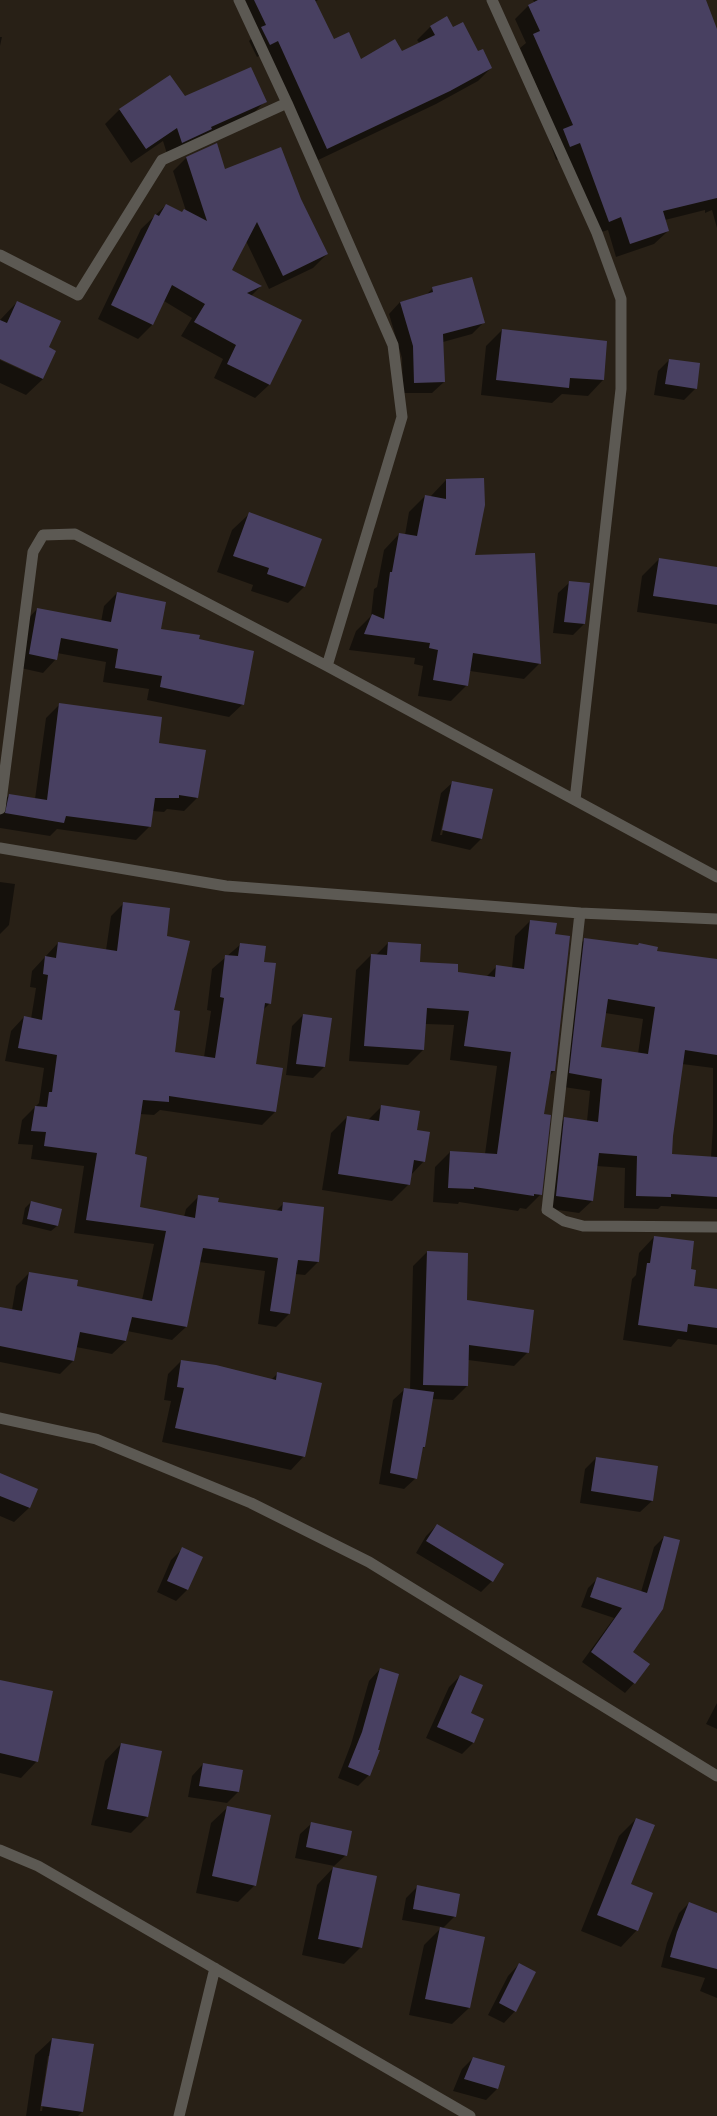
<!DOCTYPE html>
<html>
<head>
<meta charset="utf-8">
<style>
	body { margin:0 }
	canvas { display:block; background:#282016 }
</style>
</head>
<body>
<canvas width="717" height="2116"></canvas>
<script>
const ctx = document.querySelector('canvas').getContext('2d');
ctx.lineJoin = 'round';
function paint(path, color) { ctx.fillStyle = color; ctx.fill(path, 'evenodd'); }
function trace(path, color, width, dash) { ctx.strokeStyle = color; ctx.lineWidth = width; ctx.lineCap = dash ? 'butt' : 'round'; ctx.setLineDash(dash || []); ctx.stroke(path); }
paint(new Path2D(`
	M 242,0 L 318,0 L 315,2 L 333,41 L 361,61 L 402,52 L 420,44 L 417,40 L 430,27 L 447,18 L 453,29 L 491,68 L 478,81 L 436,104 L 314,162 L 265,53 L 257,57 L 249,41 L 253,37 Z
	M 533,0 L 705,0 L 717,32 L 717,228 L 712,210 L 705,213 L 705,210 L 665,220 L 668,231 L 654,244 L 616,257 L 608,230 L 596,234 L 566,156 L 556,160 L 550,143 L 558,135 L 520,48 L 526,43 L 515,19 L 529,5 L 535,3 Z
	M 0,37 L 2,37 L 0,46 Z
	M 170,76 L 184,98 L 265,101 L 251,116 L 168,157 L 163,141 L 131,163 L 105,124 L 119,110 Z
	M 187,157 L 300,199 L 327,254 L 313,268 L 269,289 L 246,241 L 231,270 L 260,287 L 251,296 L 301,321 L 269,385 L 255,398 L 214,378 L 223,359 L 181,336 L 192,318 L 164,301 L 152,325 L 138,339 L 98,319 L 141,229 L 166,205 L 181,213 L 186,211 L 173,171 Z
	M 433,288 L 483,323 L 472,334 L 443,342 L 444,382 L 432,393 L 403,393 L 402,358 L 389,314 L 400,302 L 426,295 Z
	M 17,302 L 47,348 L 55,351 L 43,379 L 26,395 L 0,383 L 0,360 L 37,377 L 37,375 L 0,358 L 0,320 Z
	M 502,330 L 603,380 L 588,396 L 562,394 L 552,403 L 481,395 L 486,346 Z
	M 669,360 L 696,388 L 684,400 L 654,395 L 658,371 Z
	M 446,480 L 474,556 L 540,663 L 524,679 L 470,671 L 467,685 L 451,701 L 418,696 L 423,666 L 414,664 L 415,658 L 349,650 L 356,631 L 371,616 L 374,589 L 377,587 L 384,550 L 399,534 L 405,535 L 409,512 L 425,496 L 430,497 Z
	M 249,514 L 321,540 L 304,587 L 288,603 L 251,591 L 253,585 L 217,572 L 232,530 Z
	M 659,559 L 717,568 L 717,624 L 637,612 L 642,576 Z
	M 570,582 L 589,584 L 584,624 L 573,635 L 553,633 L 558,593 Z
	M 117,593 L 159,630 L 198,640 L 243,704 L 229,717 L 147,700 L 149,689 L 103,682 L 106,662 L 57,653 L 56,659 L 43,673 L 16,667 L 24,623 L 37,609 L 101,622 L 104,606 Z
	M 60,704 L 158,744 L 197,798 L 184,811 L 167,809 L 164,812 L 152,811 L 150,826 L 136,840 L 57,829 L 50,836 L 0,828 L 0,805 L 9,795 L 35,799 L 46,718 Z
	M 453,782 L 481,839 L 470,850 L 431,841 L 441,793 ZM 449,794 L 451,794 L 442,835 L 440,835 Z
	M 0,882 L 15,884 L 9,925 L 0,934 Z
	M 124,903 L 165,937 L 173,1011 L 174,1053 L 204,1057 L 211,1011 L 207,1010 L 212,969 L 241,944 L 263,962 L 270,1003 L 263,1010 L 255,1065 L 275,1112 L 262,1125 L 160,1110 L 154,1115 L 140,1114 L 134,1155 L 139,1208 L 184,1217 L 186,1209 L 199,1196 L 217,1203 L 276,1211 L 284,1203 L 318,1262 L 305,1275 L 295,1274 L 289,1314 L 276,1327 L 258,1324 L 265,1271 L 199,1262 L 186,1327 L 172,1340 L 127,1331 L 126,1341 L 112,1354 L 76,1347 L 73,1361 L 60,1374 L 0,1362 L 0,1308 L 12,1310 L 16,1286 L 29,1273 L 76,1286 L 142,1300 L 154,1244 L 74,1233 L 84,1166 L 31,1159 L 33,1145 L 18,1144 L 22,1120 L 39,1103 L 44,1068 L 5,1061 L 11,1031 L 24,1017 L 31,1019 L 36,988 L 30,987 L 32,971 L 58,943 L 106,950 L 111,916 Z
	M 530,921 L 554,935 L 554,1071 L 549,1077 L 543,1115 L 541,1194 L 526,1209 L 520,1208 L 518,1211 L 459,1202 L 458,1204 L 433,1202 L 435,1167 L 450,1152 L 485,1154 L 497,1066 L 450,1060 L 454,1025 L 425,1024 L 423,1050 L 408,1065 L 349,1061 L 356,970 L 371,955 L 376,955 L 388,943 L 419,963 L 457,973 L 486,977 L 497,966 L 512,968 L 515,936 Z
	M 585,939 L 656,952 L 717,969 L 717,1209 L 661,1206 L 658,1209 L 624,1208 L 625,1168 L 596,1166 L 592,1201 L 579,1213 L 544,1208 L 552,1130 L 565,1118 L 587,1121 L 590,1091 L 557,1086 L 572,952 ZM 605,1013 L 643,1019 L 638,1054 L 600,1048 ZM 682,1064 L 713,1068 L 713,1126 L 711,1157 L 671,1155 L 672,1136 Z
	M 303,1015 L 331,1019 L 324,1067 L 313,1078 L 286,1075 L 292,1026 Z
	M 382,1106 L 416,1131 L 424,1161 L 411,1175 L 409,1184 L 392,1201 L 322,1190 L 331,1133 L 347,1117 L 368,1120 Z
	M 31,1202 L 57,1226 L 51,1231 L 22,1224 L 25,1208 Z
	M 654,1237 L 689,1270 L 693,1287 L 717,1290 L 717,1345 L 678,1339 L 671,1347 L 623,1340 L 632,1279 L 636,1275 L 639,1253 Z
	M 427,1252 L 466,1301 L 528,1352 L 514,1366 L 468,1360 L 467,1386 L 453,1400 L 432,1399 L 424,1447 L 422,1450 L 416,1478 L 404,1489 L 379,1484 L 393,1400 L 405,1389 L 410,1390 L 413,1266 Z
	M 181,1361 L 271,1380 L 278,1373 L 304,1456 L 291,1470 L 162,1442 L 171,1401 L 164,1400 L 168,1374 Z
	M 596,1458 L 652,1501 L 640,1512 L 580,1503 L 585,1469 Z
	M 0,1476 L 36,1490 L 29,1508 L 14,1522 L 0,1516 Z
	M 437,1525 L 492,1581 L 481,1592 L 416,1553 L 426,1536 Z
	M 664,1537 L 631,1652 L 634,1683 L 625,1693 L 582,1662 L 614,1618 L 581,1607 L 588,1588 L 597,1579 L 641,1592 L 654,1547 Z
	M 183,1548 L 188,1589 L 176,1601 L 157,1592 L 171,1560 Z
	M 380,1669 L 377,1750 L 369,1775 L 358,1786 L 338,1778 L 351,1744 L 369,1681 Z
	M 460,1676 L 469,1713 L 473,1743 L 462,1754 L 426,1738 L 449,1687 Z
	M 0,1693 L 37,1761 L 21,1778 L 0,1773 Z
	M 717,1703 L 717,1729 L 706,1724 Z
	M 121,1744 L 147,1817 L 131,1833 L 91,1825 L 105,1761 Z
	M 203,1764 L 238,1792 L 227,1803 L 188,1797 L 192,1776 Z
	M 228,1807 L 255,1885 L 238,1902 L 196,1893 L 211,1823 Z
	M 636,1819 L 630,1885 L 637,1930 L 621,1947 L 581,1931 L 619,1836 Z
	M 312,1823 L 346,1855 L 334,1866 L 295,1858 L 300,1834 Z
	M 333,1868 L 361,1947 L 344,1964 L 302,1955 L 317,1885 Z
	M 418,1886 L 455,1916 L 442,1929 L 469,2008 L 452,2024 L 409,2015 L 424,1945 L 442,1927 L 402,1920 L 406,1898 Z
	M 689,1903 L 717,1914 L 717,1998 L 700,1991 L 705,1978 L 661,1967 L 667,1943 L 679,1913 Z
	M 519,1964 L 515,2011 L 504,2023 L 488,2015 L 508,1976 Z
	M 52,2039 L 82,2112 L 78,2116 L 26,2116 L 35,2055 ZM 48,2056 L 50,2056 L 42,2111 L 40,2111 Z
	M 473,2058 L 504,2067 L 497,2089 L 486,2100 L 453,2091 L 462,2069 Z`), '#0007');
paint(new Path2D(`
	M 254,0 L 315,0 L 334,39 L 349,32 L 361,59 L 395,39 L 402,51 L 435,35 L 430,26 L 447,16 L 453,27 L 463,22 L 478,51 L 483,49 L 492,68 L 450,91 L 327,149 L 278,41 L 270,45 L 261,27 L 266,25 Z
	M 538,0 L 706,0 L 717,29 L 717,198 L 663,211 L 669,231 L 630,244 L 621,217 L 609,222 L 580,143 L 570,147 L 563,129 L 573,125 L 533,34 L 540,31 L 528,5 Z
	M 251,67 L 267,102 L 211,127 L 212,129 L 182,143 L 177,128 L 146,149 L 119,109 L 170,75 L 185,96 Z
	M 217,143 L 225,169 L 281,147 L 301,199 L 328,254 L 283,276 L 257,222 L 232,270 L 262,286 L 247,293 L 302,320 L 270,385 L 227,364 L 236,345 L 194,322 L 205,304 L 172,285 L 153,325 L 111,305 L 155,214 L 159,216 L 166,204 L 182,212 L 184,209 L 207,221 L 186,157 Z
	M 472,277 L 485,323 L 443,334 L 445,382 L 414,383 L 413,346 L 400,302 L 433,292 L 432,287 Z
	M 17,301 L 61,321 L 49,347 L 56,351 L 43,379 L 0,359 L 0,320 L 7,323 Z
	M 502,329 L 607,341 L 604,380 L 570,378 L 569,388 L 496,380 Z
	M 669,359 L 700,363 L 697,389 L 665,384 Z
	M 484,478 L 485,505 L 475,555 L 535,553 L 541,664 L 473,653 L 468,686 L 433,680 L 438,650 L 429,648 L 430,643 L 364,634 L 372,614 L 384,619 L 390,572 L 392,572 L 399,533 L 417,536 L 425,495 L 446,499 L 446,479 Z
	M 249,512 L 322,539 L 305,587 L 267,574 L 269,568 L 233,556 Z
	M 659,558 L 717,567 L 717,605 L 653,596 Z
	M 569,581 L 590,583 L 585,624 L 564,622 Z
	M 117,592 L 166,602 L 161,629 L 200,635 L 199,639 L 254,651 L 244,705 L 160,687 L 162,676 L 115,668 L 118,649 L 61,638 L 57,660 L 29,654 L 37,608 L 111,622 Z
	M 59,703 L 162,717 L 159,743 L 206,750 L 198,798 L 179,795 L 179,798 L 155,798 L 151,827 L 66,816 L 64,823 L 5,813 L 9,794 L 47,800 Z
	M 452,781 L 493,789 L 482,839 L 442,830 Z
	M 123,902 L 170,908 L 167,936 L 190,941 L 174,1010 L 180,1011 L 175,1052 L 215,1058 L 224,998 L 220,997 L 225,955 L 238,956 L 240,943 L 266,946 L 264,962 L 276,963 L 271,1004 L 265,1003 L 256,1064 L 283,1068 L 276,1112 L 169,1096 L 169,1102 L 143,1100 L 135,1154 L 147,1157 L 140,1207 L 195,1218 L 198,1195 L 219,1198 L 218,1202 L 282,1211 L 283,1202 L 324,1207 L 319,1262 L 298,1260 L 290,1314 L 270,1311 L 278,1258 L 203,1248 L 187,1327 L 132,1317 L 126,1341 L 80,1332 L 74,1361 L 0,1346 L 0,1307 L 22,1311 L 29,1272 L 78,1280 L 77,1286 L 152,1301 L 166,1231 L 86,1220 L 97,1153 L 44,1146 L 46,1132 L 31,1131 L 35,1106 L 47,1107 L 49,1092 L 52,1092 L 57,1055 L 18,1048 L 24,1016 L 42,1020 L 48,975 L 43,974 L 45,956 L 56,958 L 58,942 L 117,951 Z
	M 530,920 L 557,923 L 555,934 L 570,936 L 555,1071 L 551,1071 L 544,1114 L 551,1115 L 542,1195 L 534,1194 L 534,1196 L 474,1187 L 474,1189 L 448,1188 L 450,1151 L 497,1154 L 511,1052 L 464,1046 L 469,1011 L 427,1008 L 424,1050 L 364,1046 L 371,954 L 387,955 L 388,942 L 421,944 L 420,962 L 458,964 L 458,972 L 495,977 L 496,965 L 524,969 Z
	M 584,938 L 638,945 L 639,943 L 658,947 L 657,951 L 717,959 L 717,1055 L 685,1050 L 673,1136 L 672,1154 L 717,1157 L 717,1197 L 671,1194 L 671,1197 L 636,1196 L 637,1156 L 599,1153 L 593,1201 L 556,1196 L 564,1117 L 598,1122 L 602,1079 L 569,1073 ZM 608,999 L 655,1007 L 648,1054 L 601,1047 Z
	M 303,1014 L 332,1018 L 325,1067 L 296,1064 Z
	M 381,1105 L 420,1111 L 417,1130 L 430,1132 L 425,1162 L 414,1160 L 410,1185 L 338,1174 L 347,1116 L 379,1121 Z
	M 31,1201 L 62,1209 L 58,1226 L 27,1219 Z
	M 654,1236 L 694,1241 L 691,1269 L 696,1270 L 694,1286 L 717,1289 L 717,1328 L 688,1324 L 687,1332 L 638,1325 L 647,1263 L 650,1263 Z
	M 427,1251 L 468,1253 L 467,1300 L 534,1310 L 529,1353 L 469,1345 L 468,1386 L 423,1385 Z
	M 181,1360 L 216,1365 L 276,1380 L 277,1372 L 322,1383 L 305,1457 L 175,1428 L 184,1388 L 177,1387 Z
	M 404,1388 L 434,1392 L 425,1447 L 423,1447 L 417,1479 L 390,1473 Z
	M 596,1457 L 658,1466 L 653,1501 L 591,1491 Z
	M 0,1473 L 38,1489 L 30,1508 L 0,1496 Z
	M 437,1524 L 504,1564 L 493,1582 L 426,1541 Z
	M 664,1536 L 680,1540 L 663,1609 L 633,1652 L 650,1664 L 635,1684 L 591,1652 L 622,1608 L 590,1597 L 597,1577 L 647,1593 Z
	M 182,1547 L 203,1557 L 188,1590 L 167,1581 Z
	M 380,1668 L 399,1674 L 378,1750 L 380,1750 L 370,1776 L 348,1767 L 362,1732 Z
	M 460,1675 L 483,1685 L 471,1713 L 484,1719 L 474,1743 L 437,1727 Z
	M 0,1680 L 53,1691 L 38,1762 L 0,1753 Z
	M 121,1743 L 162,1751 L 148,1817 L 107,1809 Z
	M 203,1763 L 243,1770 L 239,1792 L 199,1786 Z
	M 227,1806 L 271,1815 L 256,1886 L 212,1876 Z
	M 636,1818 L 655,1825 L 631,1884 L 653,1893 L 638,1931 L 597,1915 Z
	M 311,1822 L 352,1831 L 347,1856 L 306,1847 Z
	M 333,1867 L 377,1876 L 362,1948 L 318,1939 Z
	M 417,1885 L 460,1894 L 456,1917 L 413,1909 Z
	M 689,1902 L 717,1913 L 717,1969 L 670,1957 L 677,1932 Z
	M 440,1927 L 485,1937 L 470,2008 L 425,1999 Z
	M 519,1963 L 536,1972 L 516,2012 L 499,2003 Z
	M 52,2038 L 94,2044 L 83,2112 L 41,2106 Z
	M 473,2057 L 505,2066 L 498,2089 L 464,2079 Z`), '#484061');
trace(new Path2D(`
	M 239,0 L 287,103 L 393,345 L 402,417 L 327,666
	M 492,0 L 597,233 L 621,299 L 621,389 L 575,800
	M 0,255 L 78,295 L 162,160 L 287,103
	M 0,809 L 33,552 L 43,535 L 75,534 L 327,666 L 717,877
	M 0,848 L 226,886 L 580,913 L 717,919
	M 580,913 L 547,1210 L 564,1221 L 583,1226 L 717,1227
	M 0,1418 L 96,1439 L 251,1503 L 369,1562 L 717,1776
	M 0,1850 L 38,1866 L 470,2116
	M 179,2116 L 215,1968`), '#5c5953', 11);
</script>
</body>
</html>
